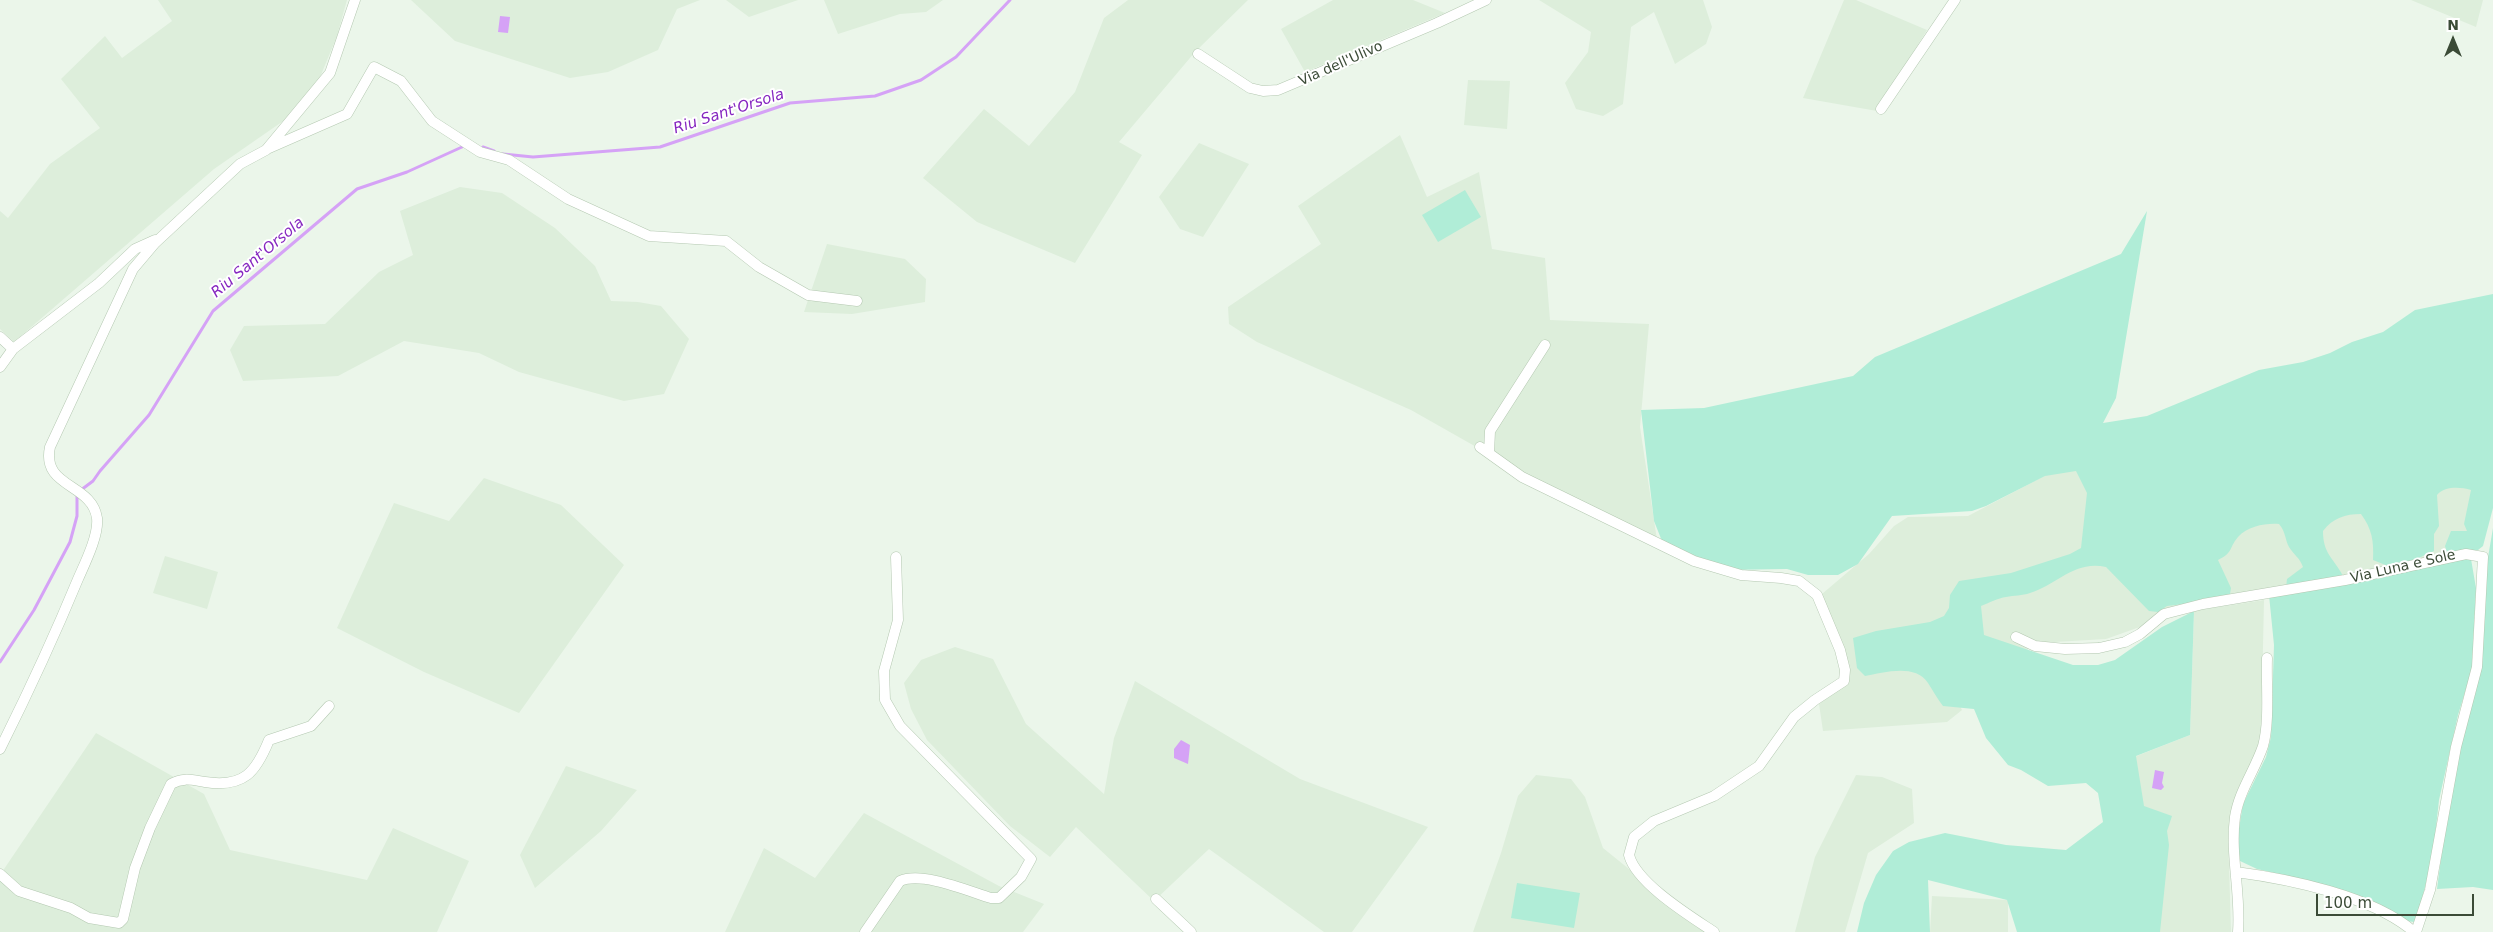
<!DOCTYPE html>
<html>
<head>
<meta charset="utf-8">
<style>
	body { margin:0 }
	#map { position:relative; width:2493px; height:932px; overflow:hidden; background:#ebf6ea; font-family:"DejaVu Sans",sans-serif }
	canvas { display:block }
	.north { position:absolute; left:2428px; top:15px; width:50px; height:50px; -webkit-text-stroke:4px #fff; paint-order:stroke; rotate:0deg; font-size:14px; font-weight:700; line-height:20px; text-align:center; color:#3b4b37 }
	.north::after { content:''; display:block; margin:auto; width:18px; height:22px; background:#3b4b37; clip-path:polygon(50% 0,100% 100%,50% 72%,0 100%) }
	.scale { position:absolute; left:2316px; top:894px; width:158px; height:22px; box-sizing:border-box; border:2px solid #3b4b37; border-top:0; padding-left:6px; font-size:15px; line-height:18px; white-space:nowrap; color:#3b4b37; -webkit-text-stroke:4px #fff; paint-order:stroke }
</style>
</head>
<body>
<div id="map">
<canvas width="2493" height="932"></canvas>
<div class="north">N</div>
<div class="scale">100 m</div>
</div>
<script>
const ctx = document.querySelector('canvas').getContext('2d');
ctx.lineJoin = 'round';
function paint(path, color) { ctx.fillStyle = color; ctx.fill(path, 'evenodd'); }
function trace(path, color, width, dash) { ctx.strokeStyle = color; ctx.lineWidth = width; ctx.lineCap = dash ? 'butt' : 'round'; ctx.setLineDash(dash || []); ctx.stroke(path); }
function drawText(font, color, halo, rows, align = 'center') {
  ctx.font = font + ' "DejaVu Sans",sans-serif'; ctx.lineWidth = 4; ctx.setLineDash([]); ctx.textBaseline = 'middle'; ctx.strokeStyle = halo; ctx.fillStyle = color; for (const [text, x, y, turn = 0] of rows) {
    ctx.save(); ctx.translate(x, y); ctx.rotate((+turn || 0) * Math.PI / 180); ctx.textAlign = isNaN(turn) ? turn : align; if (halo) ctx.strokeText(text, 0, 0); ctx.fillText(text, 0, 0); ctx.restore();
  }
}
paint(new Path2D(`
	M 158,0 L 347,0 L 337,36 L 316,87 L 289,117 L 214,169 L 14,342 L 0,329 L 0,211 L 8,218 L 50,164 L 100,128 L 61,79 L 105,36 L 122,58 L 172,21 Z
	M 411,0 L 700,0 L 677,9 L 658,50 L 608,72 L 570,78 L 455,41 Z
	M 726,0 L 798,0 L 749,17 Z
	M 824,0 L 943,0 L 926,12 L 900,14 L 838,34 Z
	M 1128,0 L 1248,0 L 1195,52 L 1119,142 L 1142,155 L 1075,263 L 977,222 L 923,178 L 984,109 L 1029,146 L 1075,92 L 1104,18 Z
	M 1333,0 L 1413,0 L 1445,13 L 1305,72 L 1281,29 Z
	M 1539,0 L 1703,0 L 1712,27 L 1706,44 L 1675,64 L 1654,12 L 1631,27 L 1623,104 L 1603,116 L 1576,109 L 1565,83 L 1588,52 L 1591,32 Z
	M 1844,0 L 1856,0 L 1927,30 L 1877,111 L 1803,98 Z
	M 2411,0 L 2483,0 L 2476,27 Z
	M 1468,80 L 1510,81 L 1507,129 L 1464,125 Z
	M 1400,135 L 1427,197 L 1479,172 L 1492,249 L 1545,258 L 1550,320 L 1649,324 L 1640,427 L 1657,540 L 1494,457 L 1411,410 L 1257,342 L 1229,324 L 1228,307 L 1321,244 L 1298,206 Z
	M 1199,143 L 1249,164 L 1203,237 L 1180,229 L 1159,197 Z
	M 460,187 L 502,193 L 555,228 L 595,266 L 611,301 L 638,302 L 661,306 L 689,339 L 664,394 L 624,401 L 519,372 L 479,353 L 404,341 L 338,376 L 243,381 L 230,350 L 244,326 L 325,324 L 379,272 L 413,255 L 400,211 Z
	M 827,244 L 905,259 L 926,279 L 925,302 L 852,314 L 804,312 Z
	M 2422,453 L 2493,505 L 2478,550 L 2446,553 L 2262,593 L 2175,606 L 2151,623 L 2106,639 L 2037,643 L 1999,669 L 1951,690 L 1962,710 L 1947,722 L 1823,731 L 1819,704 L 1848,675 L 1822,594 L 1869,554 L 1894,526 L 1908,517 L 1968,516 L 2071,462 Z
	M 484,478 L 561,505 L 624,565 L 519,713 L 424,672 L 337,628 L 394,503 L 449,521 Z
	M 165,556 L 218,572 L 207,609 L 153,593 Z
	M 2264,600 L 2261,739 L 2241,787 L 2228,830 L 2231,932 L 2120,932 L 2124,761 L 2190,735 L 2194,611 Z
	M 955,647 L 993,659 L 1026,724 L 1104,794 L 1114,738 L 1135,681 L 1300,779 L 1428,827 L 1352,932 L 1324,932 L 1209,849 L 1154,901 L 1076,827 L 1050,857 L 1010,826 L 927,740 L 911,709 L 904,683 L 921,660 Z
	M 96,733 L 204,794 L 230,850 L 367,880 L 393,828 L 469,861 L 437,932 L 0,932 L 0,875 Z
	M 566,766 L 637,790 L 601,831 L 535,888 L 520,855 Z
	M 1536,775 L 1571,779 L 1585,797 L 1603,848 L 1707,932 L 1473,932 L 1501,853 L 1518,796 Z
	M 1856,775 L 1882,777 L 1912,789 L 1914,823 L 1868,853 L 1845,932 L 1795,932 L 1815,857 Z
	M 864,813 L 999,886 L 1044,904 L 1023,932 L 725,932 L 764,848 L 815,878 Z
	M 1932,896 L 2008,900 L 2008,932 L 1930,932 Z`), '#ddeedb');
paint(new Path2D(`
	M 1465,190 L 1481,217 L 1438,242 L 1422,215 Z
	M 2147,211 L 2116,398 L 2103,423 L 2147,416 L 2259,370 L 2303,362 L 2330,353 L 2352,342 L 2383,332 L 2415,310 L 2493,294 L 2493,508 L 2483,546 L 2478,550 L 2447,553 L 2445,546 L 2451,531 L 2467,531 L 2464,524 L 2471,490 C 2460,487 2445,486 2437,495 L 2439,526 L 2434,534 L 2434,551 L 2414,560 L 2388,566 L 2373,560 C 2374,541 2372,529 2361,514 C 2345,514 2333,518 2323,531 C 2323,554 2333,557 2343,576 L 2286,588 L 2287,579 L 2303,567 C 2300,558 2294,555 2289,547 C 2285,540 2286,532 2279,524 C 2266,523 2248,526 2238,537 C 2228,549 2234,552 2218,560 L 2231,588 L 2230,594 L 2225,599 L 2167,606 L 2158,612 L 2149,611 L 2106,567 C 2074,560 2057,585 2030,593 C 2022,596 2014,595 2006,597 C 1998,598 1989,603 1981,606 L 1984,635 L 2073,665 L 2098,665 L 2115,660 L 2162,627 L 2194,611 L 2190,735 L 2136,756 L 2144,806 L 2172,816 L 2167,831 L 2169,845 L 2160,932 L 2017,932 L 2007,900 L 1928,880 L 1930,932 L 1857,932 L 1864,903 L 1876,875 L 1893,851 L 1909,842 L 1945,833 L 2006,845 L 2066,850 L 2103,822 L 2098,793 L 2086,783 L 2048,786 L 2021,770 L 2008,765 L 1986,738 L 1974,709 L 1943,706 C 1937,698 1933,691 1928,683 C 1915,663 1883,673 1865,676 L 1857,668 L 1853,638 L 1876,631 L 1930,622 L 1944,616 L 1949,608 L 1950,595 L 1959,581 L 2011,573 L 2070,554 L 2081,548 L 2087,493 L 2076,471 L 2045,476 L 1986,506 L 1972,511 L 1892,516 L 1858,564 L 1838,575 L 1808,575 L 1787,569 L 1723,570 L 1664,546 L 1654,521 L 1641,410 L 1704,408 L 1853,376 L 1875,357 L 2121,254 Z
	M 2493,528 L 2493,890 L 2473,887 L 2437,889 L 2444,835 L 2459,754 L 2480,664 L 2486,569 Z
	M 2465,558 L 2471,559 L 2476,588 L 2472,669 L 2458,715 L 2439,800 L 2433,855 L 2418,915 L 2414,922 L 2406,921 L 2330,886 L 2257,869 L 2240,861 L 2237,841 L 2243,804 L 2266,757 L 2271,737 L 2274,645 L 2269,595 Z
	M 1517,883 L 1580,893 L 1574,928 L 1511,918 Z`), '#b0edd7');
paint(new Path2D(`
	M 500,16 L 510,17 L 508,33 L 498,32 Z
	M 1181,740 L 1190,745 L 1188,764 L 1174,758 L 1174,749 Z
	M 2155,770 L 2164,772 L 2162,783 L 2164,787 L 2161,790 L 2152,788 Z`), '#d5a2f6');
trace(new Path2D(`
	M 483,147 L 494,151
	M 503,154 L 533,157 L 660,147 L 790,103 L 875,96 L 921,80 L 956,57 L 1010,0
	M 81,490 L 93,481 L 100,471 L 149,415 L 213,311 L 357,189 L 407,172 L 462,147
	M 0,662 L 34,610 L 70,542 L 77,516 L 77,495`), '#d5a2f6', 3);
const street = new Path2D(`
	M 1198,54 L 1250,88 L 1263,91 L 1278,90 L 1437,23 L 1486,0
	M 1881,109 L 1955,0
	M 267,149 L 347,114 L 374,67 L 401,81 L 432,121 L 480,152 L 509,160 L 568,199 L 649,236 L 726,241 L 759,267 L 808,295 L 857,301
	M 0,337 L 13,349 L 99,283 L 135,249 L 155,240
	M 0,367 L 13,349
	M 1480,447 L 1522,477 L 1694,561 L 1741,575 L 1781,578 L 1799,581 L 1817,595 L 1840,650 L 1845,670 L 1844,681 L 1815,700 L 1794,717 L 1759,766 L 1714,796 L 1654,821 L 1634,837 L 1629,855 C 1636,883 1690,916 1714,932
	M 1489,453 L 1490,431 L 1545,345
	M 2016,637 L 2035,646 L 2065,649 L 2099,648 L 2125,642 L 2140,634 L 2164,614 L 2203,604 L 2345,580 L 2466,554 L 2483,557 L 2477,667 L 2456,747 L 2430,890 L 2416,932
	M 0,749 C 28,693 54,637 78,579 C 85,563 99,535 97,518 C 92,483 41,488 50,447 L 133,269 L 155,243 L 240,164 L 266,150 L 330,73 L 355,0
	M 2236,872 C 2289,879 2373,896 2414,932
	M 0,874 L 19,891 L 71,908 L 89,918 L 119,923 L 123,919 L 135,868 L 150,828 L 171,784 C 183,777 192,780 205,782 C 244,788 256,772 269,740 L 311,726 L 329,706
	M 1156,899 L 1191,932
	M 865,932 L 900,881 C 922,871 968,891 991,898 L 999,898 L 1021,877 L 1031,859 L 900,726 L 885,700 L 884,671 L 898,620 L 896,557
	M 2238,932 C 2241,893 2230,855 2235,817 C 2239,791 2255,770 2263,746 C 2270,721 2266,684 2267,658`);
trace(street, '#b4c8b1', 11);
trace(street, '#fff', 10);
drawText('14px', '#3b4b37', '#fff', [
	["Via dell'Ulivo",1341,64,-24],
	["Via Luna e Sole",2403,567,-13]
]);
drawText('italic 15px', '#8627c0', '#fff', [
	["Riu Sant'Orsola",729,112,-18],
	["Riu Sant'Orsola",258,258,-40]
]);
</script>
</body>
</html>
